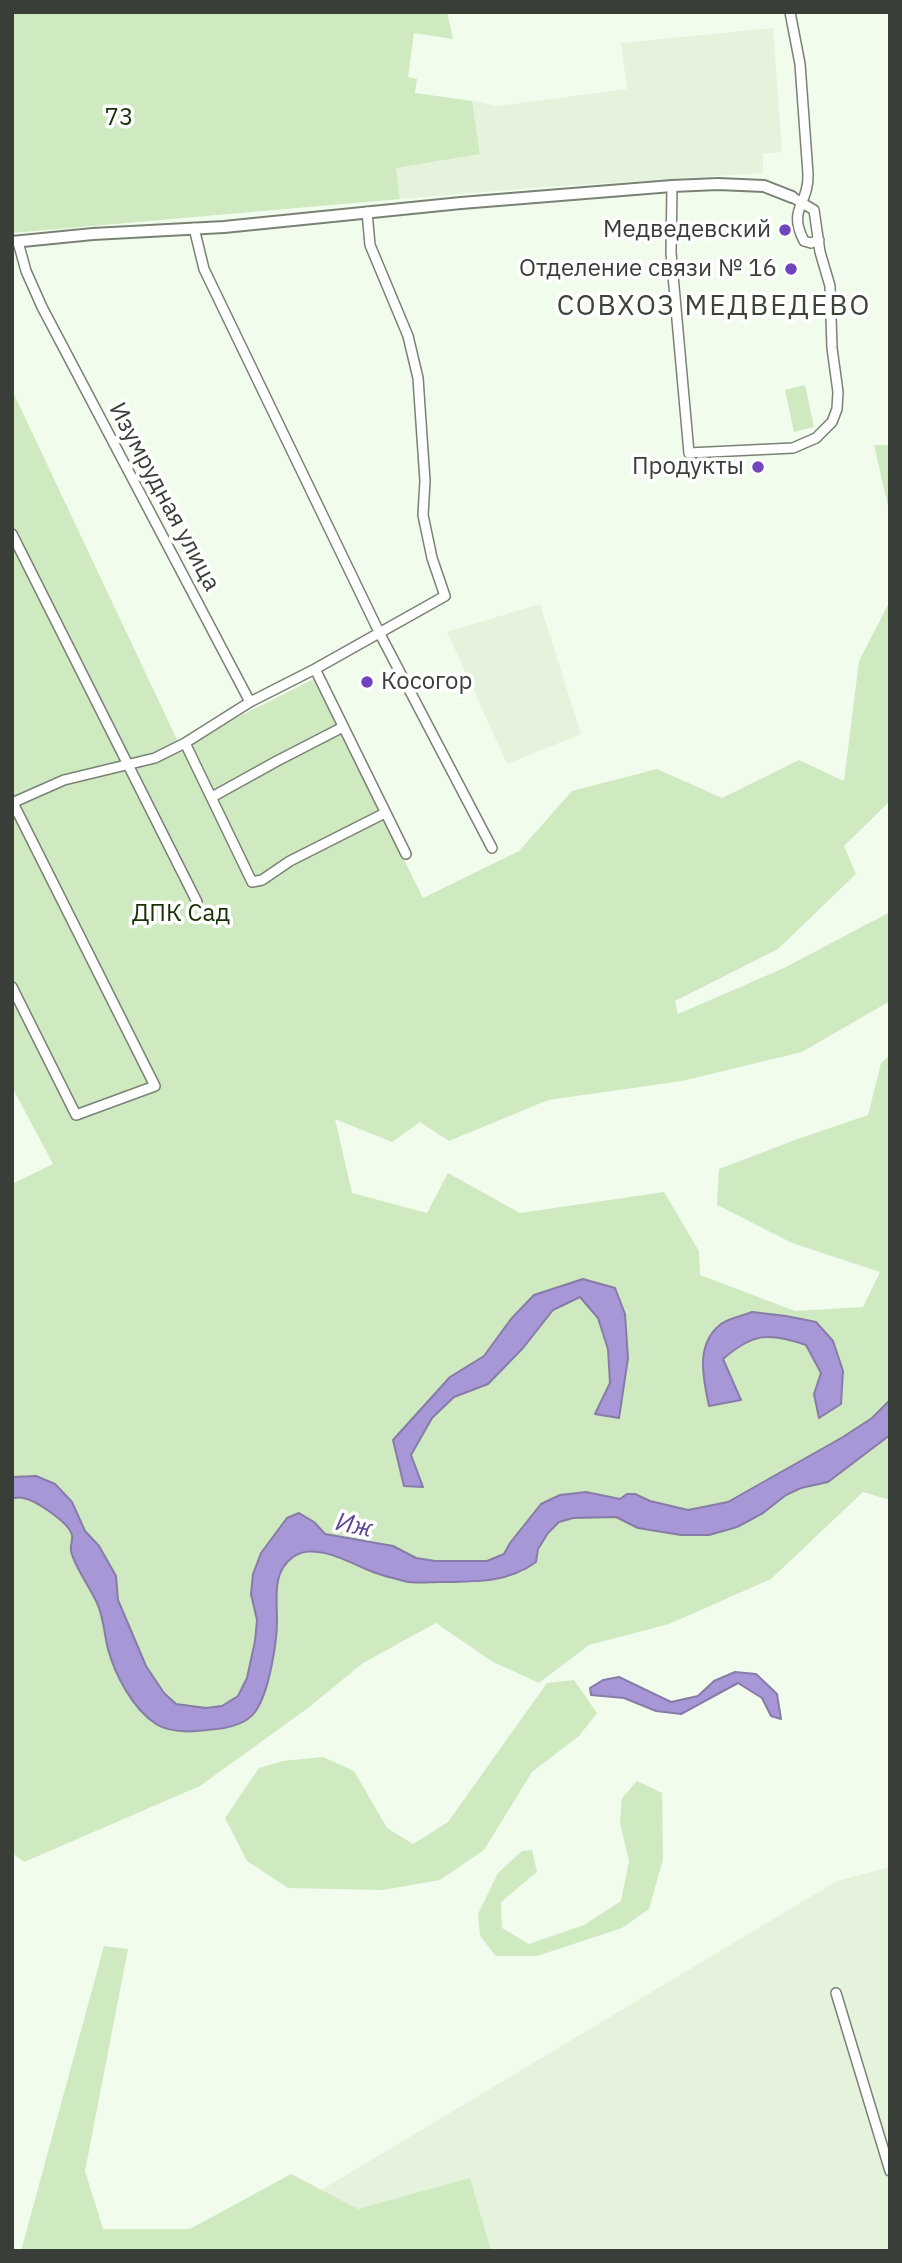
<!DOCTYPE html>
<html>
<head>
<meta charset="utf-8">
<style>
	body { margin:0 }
	#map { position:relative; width:902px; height:2263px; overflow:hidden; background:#f2fced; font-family:"IBM Plex Sans",sans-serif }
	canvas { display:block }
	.frame { position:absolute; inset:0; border:14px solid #3a3e38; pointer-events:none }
</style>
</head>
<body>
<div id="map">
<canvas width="902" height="2263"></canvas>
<div class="frame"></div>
</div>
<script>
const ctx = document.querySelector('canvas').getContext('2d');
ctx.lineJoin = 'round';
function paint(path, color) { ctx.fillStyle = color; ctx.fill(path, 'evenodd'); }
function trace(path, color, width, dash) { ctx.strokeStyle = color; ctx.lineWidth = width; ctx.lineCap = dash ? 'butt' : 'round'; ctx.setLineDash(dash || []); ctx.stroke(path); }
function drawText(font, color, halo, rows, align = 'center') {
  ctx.font = font + ' "IBM Plex Sans",sans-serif'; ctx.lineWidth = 7; ctx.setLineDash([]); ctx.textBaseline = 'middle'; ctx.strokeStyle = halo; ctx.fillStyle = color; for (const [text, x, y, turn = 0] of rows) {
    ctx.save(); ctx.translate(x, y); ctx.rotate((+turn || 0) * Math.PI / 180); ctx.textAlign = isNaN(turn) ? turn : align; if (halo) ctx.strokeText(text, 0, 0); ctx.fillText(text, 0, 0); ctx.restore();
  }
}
paint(new Path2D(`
	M 773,28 L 782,152 L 763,154 L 763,173 L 545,187 L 400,199 L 396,168 L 480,154 L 472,101 L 498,106 L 627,89 L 621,43 Z
	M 540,604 L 581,734 L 507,764 L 447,632 Z
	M 890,1867 L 890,2251 L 169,2251 L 241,2238 L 837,1881 Z`), '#e5f3dd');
paint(new Path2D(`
	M 12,12 L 447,12 L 453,39 L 414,33 L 408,77 L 417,79 L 415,93 L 472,101 L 480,154 L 396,168 L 400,199 L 12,233 Z
	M 805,385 L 814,427 L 794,432 L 785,390 Z
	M 12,390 L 180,746 L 314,679 L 423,898 L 519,851 L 572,791 L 657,769 L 722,798 L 799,760 L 844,781 L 859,661 L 890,601 L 890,801 L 844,846 L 856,874 L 778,949 L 675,1001 L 678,1014 L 784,968 L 890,912 L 890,1001 L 802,1052 L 682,1081 L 548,1100 L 449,1141 L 420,1122 L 392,1142 L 335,1119 L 352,1193 L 427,1213 L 448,1173 L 520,1213 L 664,1192 L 699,1251 L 700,1275 L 795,1311 L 863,1307 L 880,1272 L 792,1243 L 717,1205 L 719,1169 L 795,1140 L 868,1115 L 881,1063 L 890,1055 L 890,1400 L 872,1418 L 843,1437 L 728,1502 L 688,1510 L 650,1501 L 635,1494 L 620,1499 L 586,1492 L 541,1504 L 510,1543 L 504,1554 L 487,1561 L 435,1561 L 416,1558 L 393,1546 L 325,1534 L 314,1522 L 298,1513 L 287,1518 L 278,1531 L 251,1594 L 257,1620 L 255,1641 L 247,1678 L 238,1696 L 222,1706 L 206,1708 L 176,1704 L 164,1693 L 146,1666 L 118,1600 L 116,1576 L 99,1546 L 85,1531 L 72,1502 L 55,1484 L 36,1476 L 12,1477 L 12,1184 L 53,1164 L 12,1087 ZM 615,1288 L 619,1418 L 595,1414 L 610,1383 L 608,1349 L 598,1318 L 580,1297 L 553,1310 L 523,1348 L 488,1384 L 454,1397 L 432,1418 L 411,1455 L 422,1487 L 393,1440 L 450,1377 L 484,1356 L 511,1319 L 534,1295 ZM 753,1312 L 833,1341 L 843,1371 L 841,1404 L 814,1394 L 821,1373 L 806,1345 C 769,1332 753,1333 722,1359 Z
	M 874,445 L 890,445 L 890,515 Z
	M 890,1435 L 890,1500 L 863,1492 L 771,1579 L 669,1624 L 589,1645 L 539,1683 L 493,1662 L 436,1623 L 363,1663 L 308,1708 L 200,1786 L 24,1862 L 12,1853 L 12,1498 L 23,1497 L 42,1507 L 62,1522 L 72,1534 L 71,1551 L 97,1603 L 102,1618 L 108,1650 L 121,1679 L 139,1709 L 179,1731 L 221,1729 L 255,1713 L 273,1662 L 278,1622 L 276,1597 L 278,1578 L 283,1567 L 295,1555 L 314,1552 L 337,1556 L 375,1573 L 451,1582 L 475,1583 L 523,1572 L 548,1533 L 559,1522 L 573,1518 L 616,1517 L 639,1528 L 681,1535 L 763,1513 L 786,1495 L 801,1488 L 828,1482 Z
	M 574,1680 L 597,1713 L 579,1736 L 532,1772 L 484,1850 L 440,1880 L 383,1890 L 288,1888 L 247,1861 L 225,1818 L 259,1768 L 283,1761 L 323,1757 L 354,1771 L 387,1828 L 413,1844 L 448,1822 L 547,1683 Z
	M 637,1781 L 662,1793 L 663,1859 L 649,1909 L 622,1928 L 537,1956 L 496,1956 L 480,1936 L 478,1914 L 498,1873 L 522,1851 L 532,1850 L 537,1872 L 501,1902 L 502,1928 L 529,1944 L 584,1925 L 621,1901 L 629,1861 L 620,1823 L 622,1798 Z
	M 104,1946 L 128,1949 L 85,2171 L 103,2229 L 190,2229 L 291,2174 L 358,2209 L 470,2178 L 491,2251 L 21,2251 Z`), '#cfe9c1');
const water = new Path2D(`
	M 583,1279 L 615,1288 L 625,1314 L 628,1358 L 619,1418 L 595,1414 L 610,1383 L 608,1349 L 598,1318 L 580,1297 L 553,1310 L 523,1348 L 488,1384 L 454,1397 L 432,1418 L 411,1455 L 423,1487 L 404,1486 L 393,1440 L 450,1377 L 484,1356 L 511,1319 L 534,1295 Z
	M 752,1312 L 786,1316 L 816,1322 L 833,1341 L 843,1371 L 841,1404 L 819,1418 L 814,1394 L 821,1373 L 806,1345 C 769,1332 753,1333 723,1359 L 741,1400 L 709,1406 C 703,1378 695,1344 721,1324 C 729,1318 743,1316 752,1312 Z
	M 890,1400 L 890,1435 L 828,1482 L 801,1488 L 786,1495 L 763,1513 L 737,1527 L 709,1535 L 681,1535 L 638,1528 L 616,1517 L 573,1518 L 559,1522 L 548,1533 L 538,1549 L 536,1562 C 508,1583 474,1582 440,1582 C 429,1582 415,1584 404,1581 C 394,1578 383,1576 373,1572 C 352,1564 315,1541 293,1557 C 272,1572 277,1598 277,1620 C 277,1643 269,1693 255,1712 C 245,1726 223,1729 207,1730 C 192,1732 170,1733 156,1724 C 133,1709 115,1675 108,1649 C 104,1634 104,1618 97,1603 C 91,1589 74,1566 71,1551 C 70,1546 73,1540 72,1535 C 69,1523 36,1500 23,1498 C 22,1497 13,1498 12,1498 L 12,1477 L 36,1476 L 55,1484 L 72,1502 L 85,1531 L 99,1546 L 116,1576 L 118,1600 L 146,1666 L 164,1693 L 176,1704 L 206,1708 L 222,1706 L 238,1696 L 247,1678 L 255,1641 L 257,1620 L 251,1594 L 253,1574 L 261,1553 L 287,1518 L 299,1513 L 314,1522 L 325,1534 L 393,1546 L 416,1558 L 435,1561 L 487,1561 L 504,1554 L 510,1543 L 541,1504 L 560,1495 L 586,1492 L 620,1499 L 627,1494 L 635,1494 L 650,1501 L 688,1510 L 728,1502 L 843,1437 L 872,1418 Z
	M 735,1672 L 756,1674 L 777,1694 L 781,1719 L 771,1716 L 762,1698 L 738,1683 L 681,1714 L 656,1711 L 624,1698 L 591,1695 L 590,1688 L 603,1680 L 619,1677 L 671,1702 L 698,1696 L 714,1681 Z`);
paint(water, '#a797d7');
trace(water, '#867ca7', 2);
const minor = new Path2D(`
	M 790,12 L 800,64 L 808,174 C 809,205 787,208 804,241 L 811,243 L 819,240
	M 672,186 L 671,253 L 689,453 L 793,448 L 816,438 L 832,422 L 837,409 L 838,392 L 832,348 L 830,286 L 820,252 L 814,210 L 792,197
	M 194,228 L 204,269 L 380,634 L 492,848
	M 18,242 L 26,271 L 42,307 L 250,702 L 315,669 L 445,596 L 432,558 L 423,515 L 425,481 L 418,378 L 408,336 L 370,245 L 367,212
	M 12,534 L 197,902
	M 315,669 L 406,854
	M 185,743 L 252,882 L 262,880 L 290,861 L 385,813
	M 212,797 L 277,761 L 343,727
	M 12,801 L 155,1086 L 76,1115 L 12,987
	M 12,803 L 64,780 L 155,758 L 185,743 L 250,702
	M 836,1993 L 890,2171`);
const tertiary = new Path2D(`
	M 12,242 L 93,234 L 224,227 L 461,203 L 672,186 L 718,184 L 764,186 L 792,197`);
trace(minor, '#798275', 12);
trace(tertiary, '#798275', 14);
trace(minor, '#fff', 9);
trace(tertiary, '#fff', 10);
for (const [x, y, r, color] of [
	[785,230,7,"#7045be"],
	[791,269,7,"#7045be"],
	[758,467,7,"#7045be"],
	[367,682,7,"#7045be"]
]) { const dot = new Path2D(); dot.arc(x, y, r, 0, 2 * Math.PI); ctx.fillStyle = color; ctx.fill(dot); trace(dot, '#fff', 2.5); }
drawText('24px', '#193106', '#fff', [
	["73",119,118],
	["ДПК Сад",181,914]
]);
drawText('24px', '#3a3e38', '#fff', [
	["Медведевский",771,230],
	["Отделение связи № 16",777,269],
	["Продукты",744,467],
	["Косогор",381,682,"left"]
], 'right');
drawText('24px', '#3a3e38', '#fff', [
	["Изумрудная улица",164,497,62]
]);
drawText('italic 26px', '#5d4693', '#fff', [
	["Иж",354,1526,12]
]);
ctx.letterSpacing = '2px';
drawText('28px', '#3c4438', '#fff', [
	["СОВХОЗ МЕДВЕДЕВО",714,307]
]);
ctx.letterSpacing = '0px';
</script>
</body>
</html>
